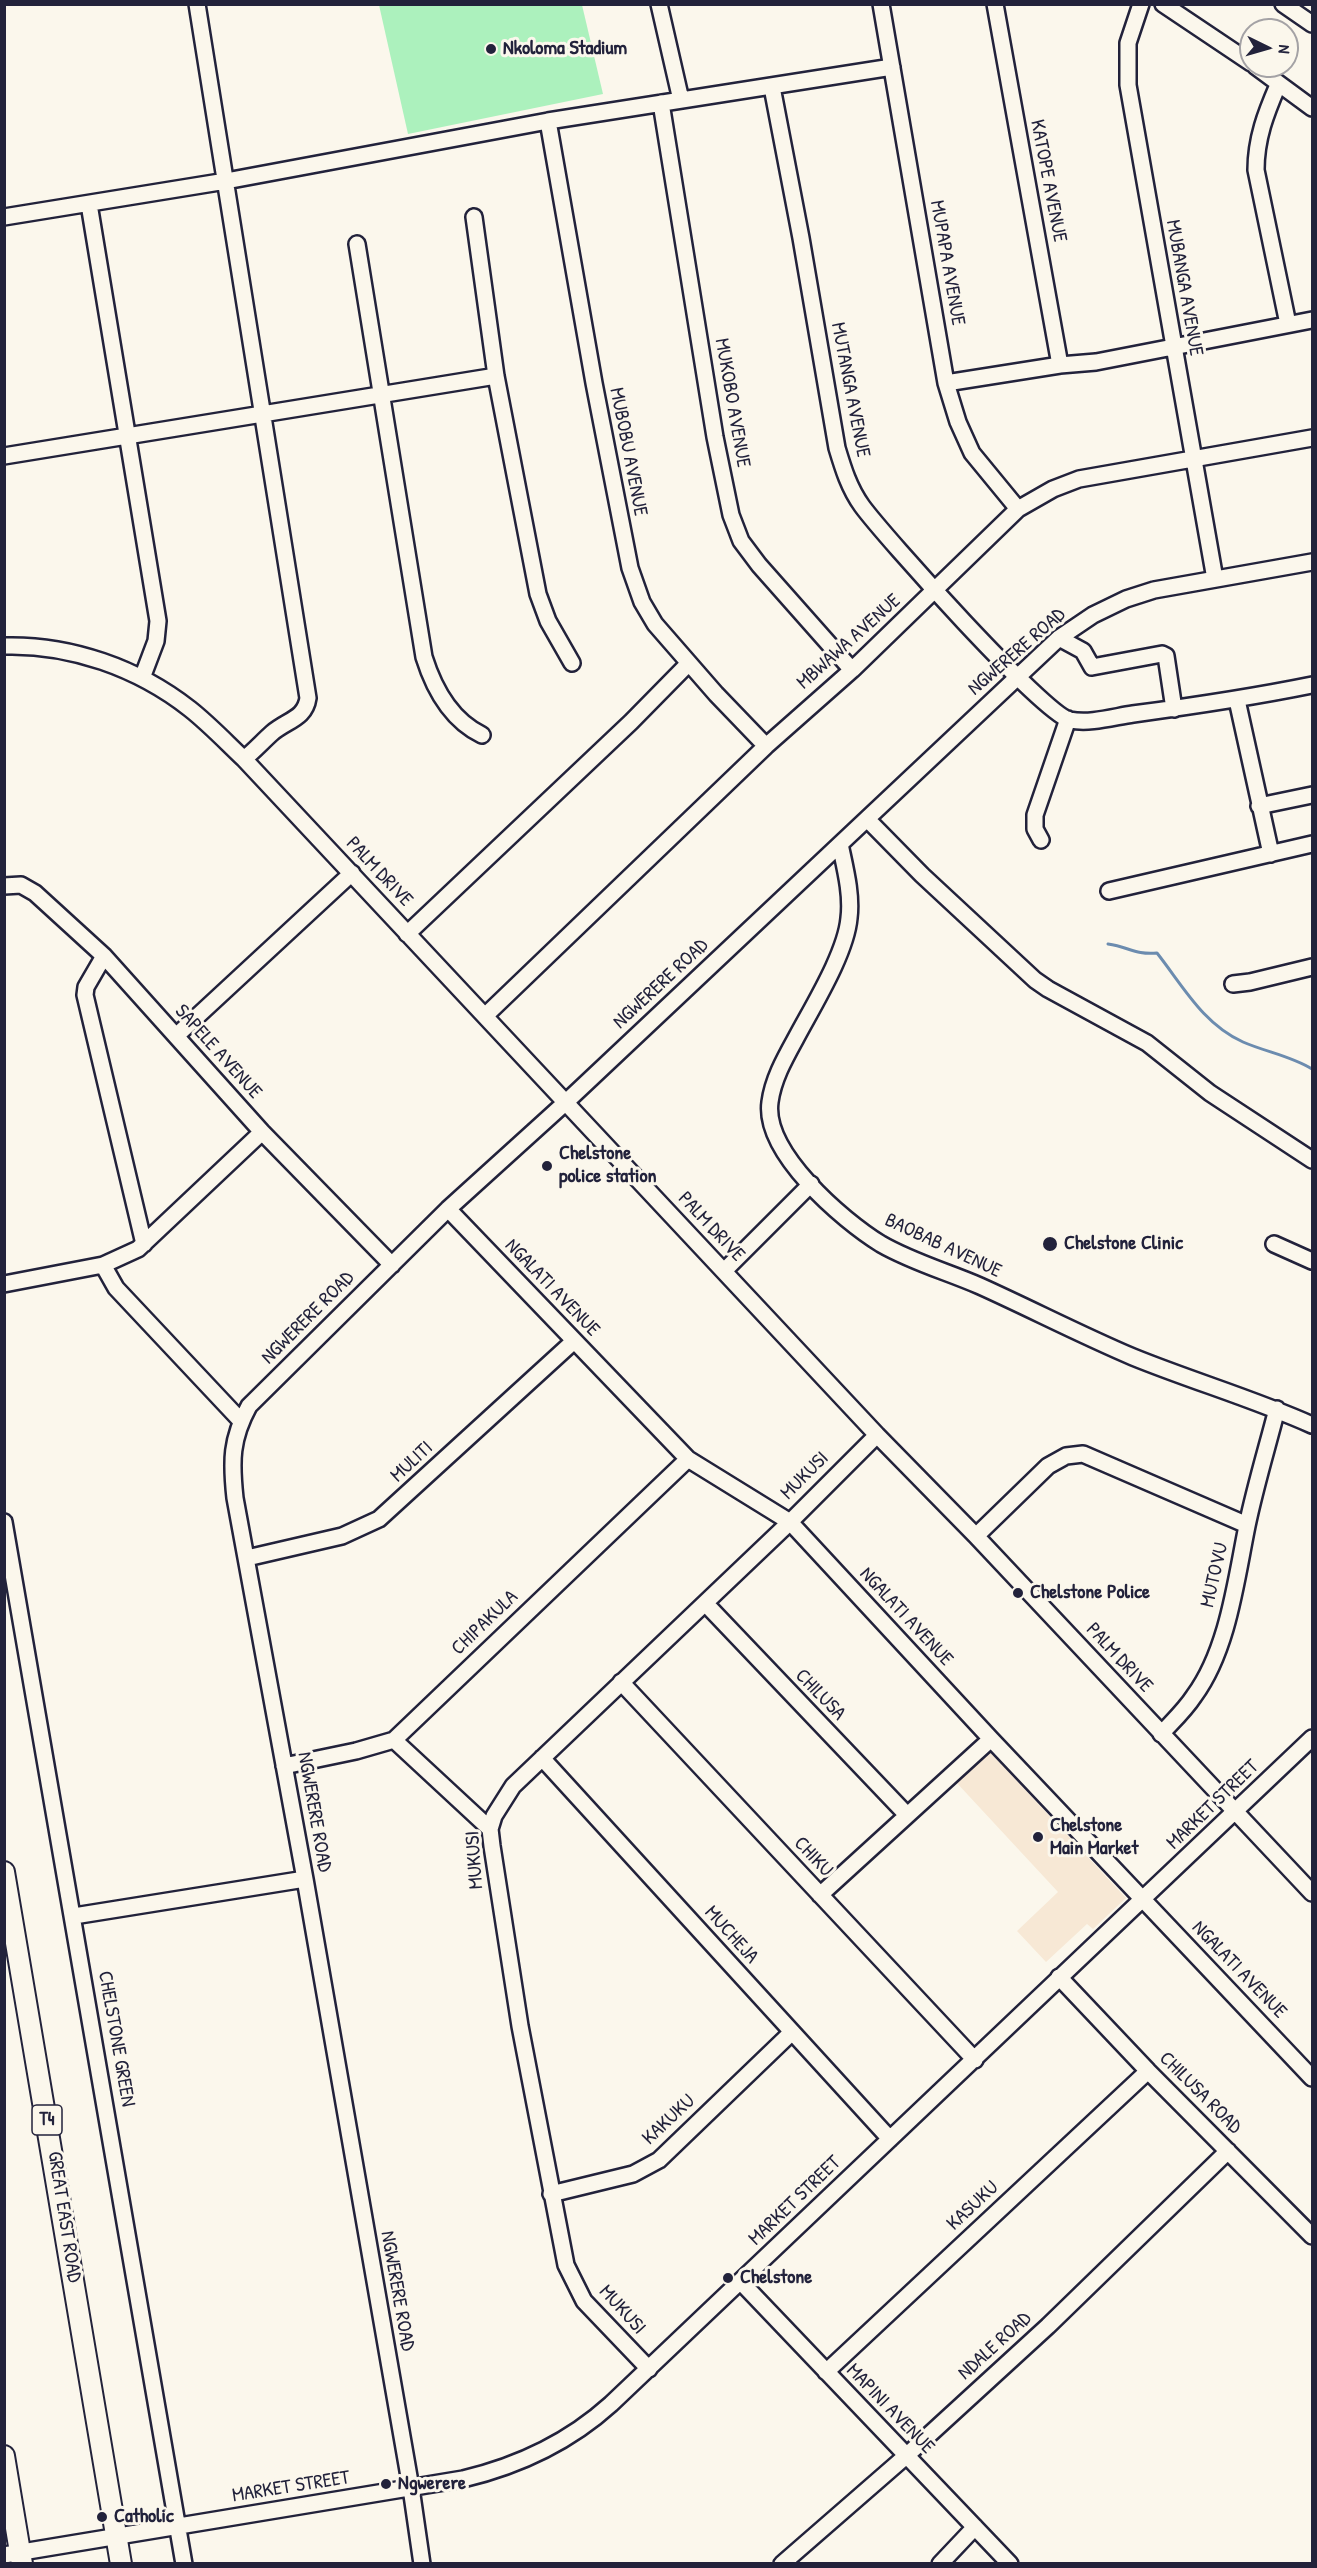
<!DOCTYPE html>
<html>
<head>
<meta charset="utf-8">
<style>
	body { margin:0 }
	#map { position:relative; width:1317px; height:2568px; overflow:hidden; background:#fbf7ec; font-family:"Patrick Hand",sans-serif }
	canvas { display:block }
	.frame { position:absolute; inset:0; border:6px solid #22223b; pointer-events:none }
	.north { position:absolute; left:1239px; top:18px; width:60px; height:60px; box-sizing:border-box; background:#fbf7ec; border:2px solid #a4a2a5; border-radius:50%; rotate:95deg; font-size:16px; font-weight:700; line-height:24px; text-align:center; color:#22223b }
	.north::after { content:''; display:block; margin:auto; width:21px; height:27px; background:#22223b; clip-path:polygon(50% 0,100% 100%,50% 72%,0 100%) }
</style>
</head>
<body>
<div id="map">
<canvas width="1317" height="2568"></canvas>
<div class="frame"></div>
<div class="north">N</div>
</div>
<script>
const ctx = document.querySelector('canvas').getContext('2d');
ctx.lineJoin = 'round';
function paint(path, color) { ctx.fillStyle = color; ctx.fill(path, 'evenodd'); }
function trace(path, color, width, dash) { ctx.strokeStyle = color; ctx.lineWidth = width; ctx.lineCap = dash ? 'butt' : 'round'; ctx.setLineDash(dash || []); ctx.stroke(path); }
function drawText(font, color, halo, rows, align = 'center') {
  ctx.font = font + ' "Patrick Hand",sans-serif'; ctx.lineWidth = 6; ctx.setLineDash([]); ctx.textBaseline = 'middle'; ctx.strokeStyle = halo; ctx.fillStyle = color; for (const [text, x, y, turn = 0] of rows) {
    ctx.save(); ctx.translate(x, y); ctx.rotate((+turn || 0) * Math.PI / 180); ctx.textAlign = isNaN(turn) ? turn : align; if (halo) ctx.strokeText(text, 0, 0); ctx.fillText(text, 0, 0); ctx.restore();
  }
}
paint(new Path2D(`
	M 988,1750 L 1126,1898 L 1093,1929 L 1087,1924 L 1046,1962 L 1017,1931 L 1058,1892 L 955,1781 Z`), '#f7e8d5');
paint(new Path2D(`
	M 379,5 L 582,5 L 603,94 L 408,134 Z`), '#acf1bd');
trace(new Path2D(`
	M 1108,944 C 1129,947 1135,955 1157,953 C 1183,986 1203,1024 1243,1042 C 1266,1052 1291,1056 1312,1069`), '#6c8caf', 3);
const minor = new Path2D(`
	M 197,4 L 308,698 C 305,719 287,720 272,733 C 263,741 254,751 244,759
	M 659,4 L 681,100
	M 881,4 L 946,383 L 958,422 L 972,453 L 1018,509
	M 995,4 L 1060,365
	M 1141,4 L 1128,43 L 1128,85 L 1215,579
	M 1163,4 L 1251,63
	M 1283,4 L 1312,24
	M 1255,66 L 1312,108
	M 1278,85 C 1266,113 1256,138 1256,170 L 1288,324
	M 772,87 L 801,238 L 837,448 C 843,468 849,488 862,506 C 884,536 1044,715 1070,720 C 1090,724 1113,717 1133,714 C 1193,706 1253,697 1312,685
	M 661,103 L 715,437 L 731,515 L 741,541 L 759,565 L 852,670
	M 548,121 L 594,383 L 630,568 L 642,602 L 655,624 L 716,694 L 766,746
	M 89,204 L 158,621 L 156,641 L 142,678
	M 4,217 L 226,181 L 548,121 L 892,67
	M 474,217 L 496,376 L 538,594 L 548,621 L 572,663
	M 357,244 L 424,657 C 434,689 451,720 482,735
	M 946,383 L 1060,365 L 1096,362 L 1312,320
	M 4,456 L 496,376
	M 1059,638 L 1083,651 L 1092,667 L 1162,654 L 1166,656 L 1174,709
	M 4,646 C 70,644 138,668 190,709 C 209,724 226,742 244,759 L 877,1435 L 976,1536 L 1312,1893
	M 1237,700 L 1271,854
	M 1259,806 L 1312,795
	M 867,819 L 922,875 L 1035,980 L 1048,989 L 1147,1043 L 1210,1093 L 1312,1160
	M 1041,840 L 1035,829 L 1035,815 L 1068,719
	M 840,844 C 845,868 852,894 849,918 C 846,953 813,1006 796,1038 C 785,1058 773,1079 770,1102 C 763,1152 842,1220 881,1244 C 912,1262 948,1272 980,1286 C 1031,1309 1081,1335 1133,1357 C 1192,1381 1254,1399 1312,1425
	M 4,886 L 21,885 L 35,893 L 104,956 L 262,1132 L 392,1265
	M 1109,891 L 1312,844
	M 407,934 L 631,722 L 689,663
	M 104,956 L 86,987 L 85,995 L 144,1244
	M 1233,984 L 1250,982 L 1312,967
	M 486,1015 L 766,746 L 852,670 L 1018,509 L 1053,489 L 1079,479 L 1312,438
	M 176,1036 L 352,873
	M 448,1209 L 688,1459 L 790,1522 L 991,1739 L 1312,2078
	M 1274,1244 L 1312,1261
	M 103,1265 L 116,1288 L 241,1421
	M 724,1271 L 811,1184
	M 4,1284 L 103,1265 L 138,1249 L 262,1132
	M 4,1522 L 184,2564
	M 976,1536 L 1048,1466 L 1066,1456 L 1083,1454 L 1247,1525
	M 247,1558 L 342,1536 L 379,1519 L 574,1341
	M 705,1603 L 907,1815
	M 621,1682 L 975,2060
	M 1161,1734 C 1172,1722 1185,1710 1194,1696 C 1228,1650 1236,1580 1247,1526 C 1255,1487 1267,1448 1277,1409
	M 394,1740 L 490,1829
	M 542,1758 L 890,2139
	M 284,1766 L 356,1751 L 394,1740 L 688,1459
	M 820,1895 L 991,1739
	M 74,1916 L 305,1879
	M 1059,1977 L 1148,2071 L 1312,2236
	M 551,2194 L 633,2174 L 659,2160 L 791,2033
	M 741,2282 L 1010,2564
	M 649,2369 L 584,2301 L 566,2265 L 520,2026 L 492,1846 L 490,1829 L 494,1816 L 513,1786 L 790,1522 L 877,1435
	M 826,2372 L 1148,2071
	M 4,2555 L 463,2479 C 518,2466 569,2442 611,2404 L 1312,1738
	M 422,2564 L 411,2488 L 305,1879 L 235,1498 C 231,1461 231,1439 249,1406 L 448,1209 L 565,1103 L 1059,638 L 1093,615 L 1126,599 L 1154,590 L 1312,562
	M 782,2564 L 906,2456 L 1048,2326 L 1228,2151
	M 940,2564 L 975,2527`);
const major = new Path2D(`
	M 4,1872 L 121,2564
	M 4,2456 L 22,2564`);
trace(minor, '#22223b', 20);
trace(major, '#22223b', 24);
trace(minor, '#fbf7ec', 15);
trace(major, '#fbf7ec', 20);
for (const [x, y, r, color] of [
	[491,49,6,"#22223b"],
	[547,1166,6,"#22223b"],
	[1050,1244,8,"#22223b"],
	[1018,1593,6,"#22223b"],
	[1038,1837,6,"#22223b"],
	[728,2278,6,"#22223b"],
	[386,2484,6,"#22223b"],
	[102,2517,6,"#22223b"]
]) { const dot = new Path2D(); dot.arc(x, y, r, 0, 2 * Math.PI); ctx.fillStyle = color; ctx.fill(dot); trace(dot, '#fbf7ec', 2); }
for (const [x, y, w] of [
	[47,2120,30]
]) { const box = new Path2D(); box.roundRect(x - w / 2, y - 15, w, 30, 4.5); ctx.fillStyle = '#fbf7ec'; ctx.fill(box); trace(box, '#22223b', 1.5); }
drawText('bold 18px', '#22223b', null, [
	["T4",47,2120]
]);
drawText('bold 20px', '#22223b', '#fbf7ec', [
	["Nkoloma Stadium",503,49],
	["Chelstone",559,1154],
	["police station",559,1177],
	["Chelstone Clinic",1064,1244],
	["Chelstone Police",1030,1593],
	["Chelstone",1050,1826],
	["Main Market",1050,1849],
	["Chelstone",740,2278],
	["Ngwerere",398,2484],
	["Catholic",114,2517]
], 'left');
drawText('20px', '#22223b', '#fbf7ec', [
	["KATOPE AVENUE",1048,181,79],
	["MUPAPA AVENUE",947,263,80],
	["MUBANGA AVENUE",1184,288,80],
	["MUTANGA AVENUE",850,390,79],
	["MUKOBO AVENUE",732,403,80],
	["MUBOBU AVENUE",628,452,79],
	["MBWAWA AVENUE",849,642,-42],
	["NGWERERE ROAD",1017,652,-41],
	["PALM DRIVE",379,872,47],
	["NGWERERE ROAD",661,984,-43],
	["SAPELE AVENUE",218,1052,48],
	["PALM DRIVE",711,1227,47],
	["BAOBAB AVENUE",943,1246,25],
	["NGALATI AVENUE",552,1288,46],
	["NGWERERE ROAD",308,1318,-45],
	["MULITI",412,1462,-43],
	["MUKUSI",805,1476,-45],
	["MUTOVU",1215,1575,-77],
	["NGALATI AVENUE",906,1617,47],
	["CHIPAKULA",485,1623,-44],
	["PALM DRIVE",1119,1658,47],
	["CHILUSA",820,1695,46],
	["MARKET STREET",1213,1805,-44],
	["NGWERERE ROAD",314,1812,80],
	["CHIKU",813,1857,47],
	["MUKUSI",475,1860,-94],
	["MUCHEJA",731,1935,48],
	["NGALATI AVENUE",1239,1970,46],
	["CHELSTONE GREEN",116,2039,80],
	["CHILUSA ROAD",1200,2093,45],
	["KAKUKU",669,2120,-43],
	["MARKET STREET",795,2201,-44],
	["KASUKU",973,2206,-43],
	["GREAT EAST ROAD",64,2217,81],
	["NGWERERE ROAD",397,2291,80],
	["MUKUSI",622,2310,48],
	["NDALE ROAD",995,2346,-42],
	["MAPINI AVENUE",890,2409,46],
	["MARKET STREET",291,2487,-9]
]);
</script>
</body>
</html>
